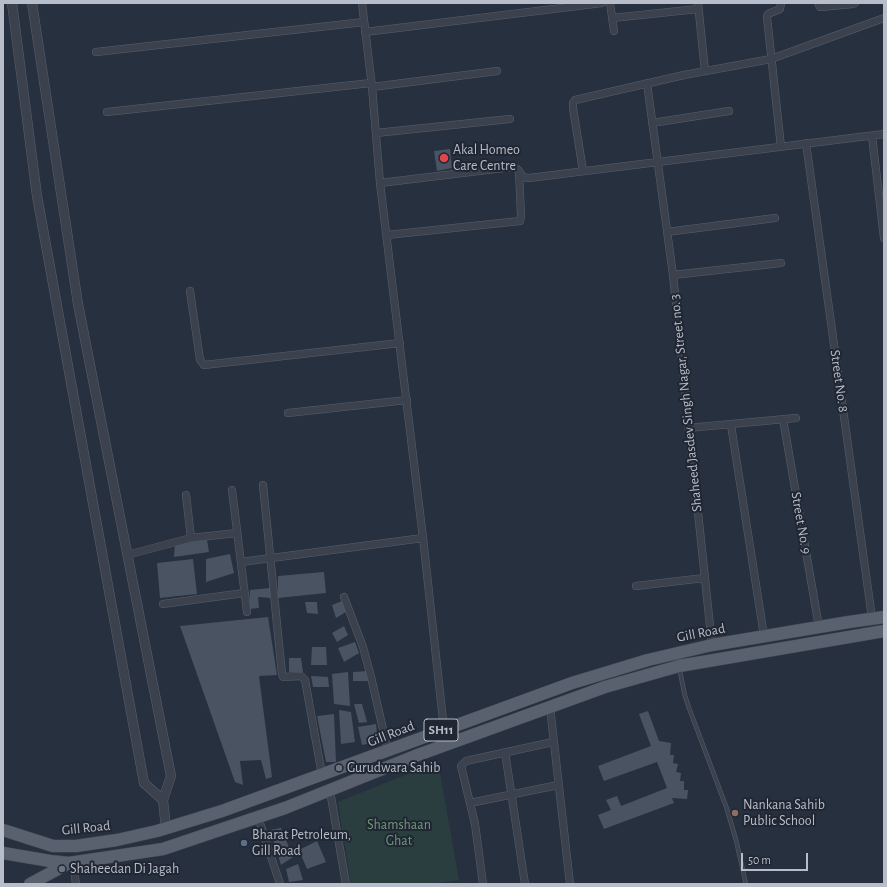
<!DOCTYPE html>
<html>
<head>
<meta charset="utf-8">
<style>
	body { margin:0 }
	#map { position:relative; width:887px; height:887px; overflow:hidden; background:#27303e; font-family:"Alegreya Sans",sans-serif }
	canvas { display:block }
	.frame { position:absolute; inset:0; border:4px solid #b7bdc9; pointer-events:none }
	.scale { position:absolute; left:741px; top:853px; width:67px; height:18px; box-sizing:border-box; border:2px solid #b7bdc9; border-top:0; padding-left:5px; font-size:12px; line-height:14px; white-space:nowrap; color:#b7bdc9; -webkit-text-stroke:3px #202733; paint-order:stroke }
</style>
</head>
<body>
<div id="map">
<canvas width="887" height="887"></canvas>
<div class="frame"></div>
<div class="scale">50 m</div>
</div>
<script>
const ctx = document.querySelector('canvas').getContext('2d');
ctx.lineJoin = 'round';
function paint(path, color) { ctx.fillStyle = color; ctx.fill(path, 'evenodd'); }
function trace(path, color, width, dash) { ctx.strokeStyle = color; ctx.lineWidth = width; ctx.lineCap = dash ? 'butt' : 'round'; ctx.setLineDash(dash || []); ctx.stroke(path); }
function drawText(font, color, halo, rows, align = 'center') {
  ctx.font = font + ' "Alegreya Sans",sans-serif'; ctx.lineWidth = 4; ctx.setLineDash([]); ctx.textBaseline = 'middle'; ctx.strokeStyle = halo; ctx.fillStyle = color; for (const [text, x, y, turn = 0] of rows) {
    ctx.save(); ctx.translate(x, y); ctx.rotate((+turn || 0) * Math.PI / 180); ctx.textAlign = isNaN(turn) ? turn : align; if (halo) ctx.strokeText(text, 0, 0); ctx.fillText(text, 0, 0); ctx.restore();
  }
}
paint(new Path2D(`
	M 438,762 L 459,880 L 429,884 L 351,884 L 338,802 Z`), '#2a3e40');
paint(new Path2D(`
	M 450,149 L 452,168 L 437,171 L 434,151 Z
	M 207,540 L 209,552 L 174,557 L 175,544 Z
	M 230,554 L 234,573 L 206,582 L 206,559 Z
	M 193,559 L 197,594 L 160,598 L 157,563 Z
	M 324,572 L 326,593 L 278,598 L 278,576 Z
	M 270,588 L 271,598 L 258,597 L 259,608 L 249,609 L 250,590 Z
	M 342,601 L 346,612 L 336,618 L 332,605 Z
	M 305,602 L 317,602 L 318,614 L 307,613 Z
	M 268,617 L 277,675 L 259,676 L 272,777 L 266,779 L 261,760 L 240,761 L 243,785 L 235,782 L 180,626 Z
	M 344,626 L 348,635 L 337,642 L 332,633 Z
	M 355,642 L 359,653 L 344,662 L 338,648 Z
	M 312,647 L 326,647 L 327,665 L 311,665 Z
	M 289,658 L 301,658 L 303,672 L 289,672 Z
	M 368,671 L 370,681 L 353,681 L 353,672 Z
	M 348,672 L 350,706 L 334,704 L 332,674 Z
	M 311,676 L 328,677 L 329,687 L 313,687 Z
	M 354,704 L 362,704 L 367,722 L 359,723 Z
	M 339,710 L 351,712 L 355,742 L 341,744 Z
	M 648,711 L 659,741 L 671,743 L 670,755 L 674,755 L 673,763 L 678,764 L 676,772 L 681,773 L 680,781 L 684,781 L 684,790 L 688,790 L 687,799 L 672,798 L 674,803 L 604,829 L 598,815 L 611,810 L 606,800 L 617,796 L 621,806 L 667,788 L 657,762 L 604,781 L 598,766 L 651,746 L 639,714 Z
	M 334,714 L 336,762 L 326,762 L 317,716 Z
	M 376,724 L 378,742 L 362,745 L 358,727 Z
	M 281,828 L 293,857 L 281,865 L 270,830 Z
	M 317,841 L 326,862 L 307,869 L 299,850 Z
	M 298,864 L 303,880 L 289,882 L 286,869 Z`), '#495362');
const service = new Path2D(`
	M 679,667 L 685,696 L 689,708 L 727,809 L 736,840 L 746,884`);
const minor = new Path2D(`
	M 362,3 L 372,87 L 380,183 L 423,538 L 444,729
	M 610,3 L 614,31
	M 698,3 L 705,71
	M 781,3 L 780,9 L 768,14 L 767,17 L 781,147
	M 818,3 L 820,7 L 822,7 L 853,4 L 855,3
	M 612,18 L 698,9
	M 365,32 L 602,3
	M 96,52 L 364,22
	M 647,83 L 673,275 L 712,645
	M 372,87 L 497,71
	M 107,112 L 371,83
	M 652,123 L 729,111
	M 376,133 L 510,119
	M 872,136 L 884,238
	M 806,143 L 872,618
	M 583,171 L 573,108 L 573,103 L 575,100 L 684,75 L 771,59 L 884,18
	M 380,183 L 512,167 L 517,169 L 523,177 L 529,178 L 884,134
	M 667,232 L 775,218
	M 387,235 L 520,221 L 521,216 L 519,171
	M 673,275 L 781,263
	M 190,291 L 200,360 L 204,365 L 400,343
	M 288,413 L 407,400
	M 783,419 L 819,627
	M 731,425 L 764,636
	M 688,428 L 796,418
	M 263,485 L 282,674 L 283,677 L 301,676 L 305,680 L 322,775
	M 232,490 L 247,612
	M 186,495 L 191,538
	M 127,555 L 191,538 L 237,533
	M 241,562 L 423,538
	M 636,586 L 704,578
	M 344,597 L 363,647 L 371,677 L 388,751
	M 163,604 L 244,593
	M 550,707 L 570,884
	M 505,752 L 525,884
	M 330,791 L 346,884
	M 470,803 L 558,785
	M 258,817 L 280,884
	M 73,862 L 76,884
	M 483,884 L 475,824 L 461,766 L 466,761 L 553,742`);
const tertiary = new Path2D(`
	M 12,3 L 37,196 L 144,783 L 163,800
	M 32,3 L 78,304 L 171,776 L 163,800 L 166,828`);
const primary = new Path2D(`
	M 3,830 L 53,846 L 76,846 L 117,840 L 157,831 L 222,811 L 572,683 L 648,660 L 712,645 L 849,622 L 884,617
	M 3,853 L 50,861 L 69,863 L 163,849 L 285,808 L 415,756 L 605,687 L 679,666 L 884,631
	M 30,884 L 69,863`);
trace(service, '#59606c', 4.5);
trace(minor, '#59606c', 8);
trace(tertiary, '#59606c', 10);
trace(primary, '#444b57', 13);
trace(service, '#3b424e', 3.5);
trace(minor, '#3b424e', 7);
trace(tertiary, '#3b424e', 9);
trace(primary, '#59616e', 12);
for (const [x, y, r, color] of [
	[444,158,5,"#e0444e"],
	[339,768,4,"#6b7280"],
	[735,813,4,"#8d6e63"],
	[244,843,4,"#5c6f8a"],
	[62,869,4,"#6b7280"]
]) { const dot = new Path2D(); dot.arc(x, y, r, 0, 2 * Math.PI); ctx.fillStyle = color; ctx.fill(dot); trace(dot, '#202733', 1.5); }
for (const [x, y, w] of [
	[441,730,34]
]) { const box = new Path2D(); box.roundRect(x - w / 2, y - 11, w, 22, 3); ctx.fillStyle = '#202733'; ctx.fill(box); trace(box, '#b7bdc9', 1); }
drawText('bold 13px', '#b7bdc9', null, [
	["SH11",441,730]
]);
drawText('14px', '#b7bdc9', '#202733', [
	["Akal Homeo",453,150],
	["Care Centre",453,166],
	["Gurudwara Sahib",347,768],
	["Nankana Sahib",743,805],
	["Public School",743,821],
	["Bharat Petroleum,",252,835],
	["Gill Road",252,851],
	["Shaheedan Di Jagah",70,869]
], 'left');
drawText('14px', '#b7bdc9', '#202733', [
	["Street No. 8",839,381,82],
	["Shaheed Jasdev Singh Nagar, Street no. 3",686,403,-96],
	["Street No. 9",801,523,80],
	["Gill Road",701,633,-11],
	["Gill Road",391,734,-21],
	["Gill Road",86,828,-6]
]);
drawText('14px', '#70987b', '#202733', [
	["Shamshaan",399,825],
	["Ghat",399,841]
]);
</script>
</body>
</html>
